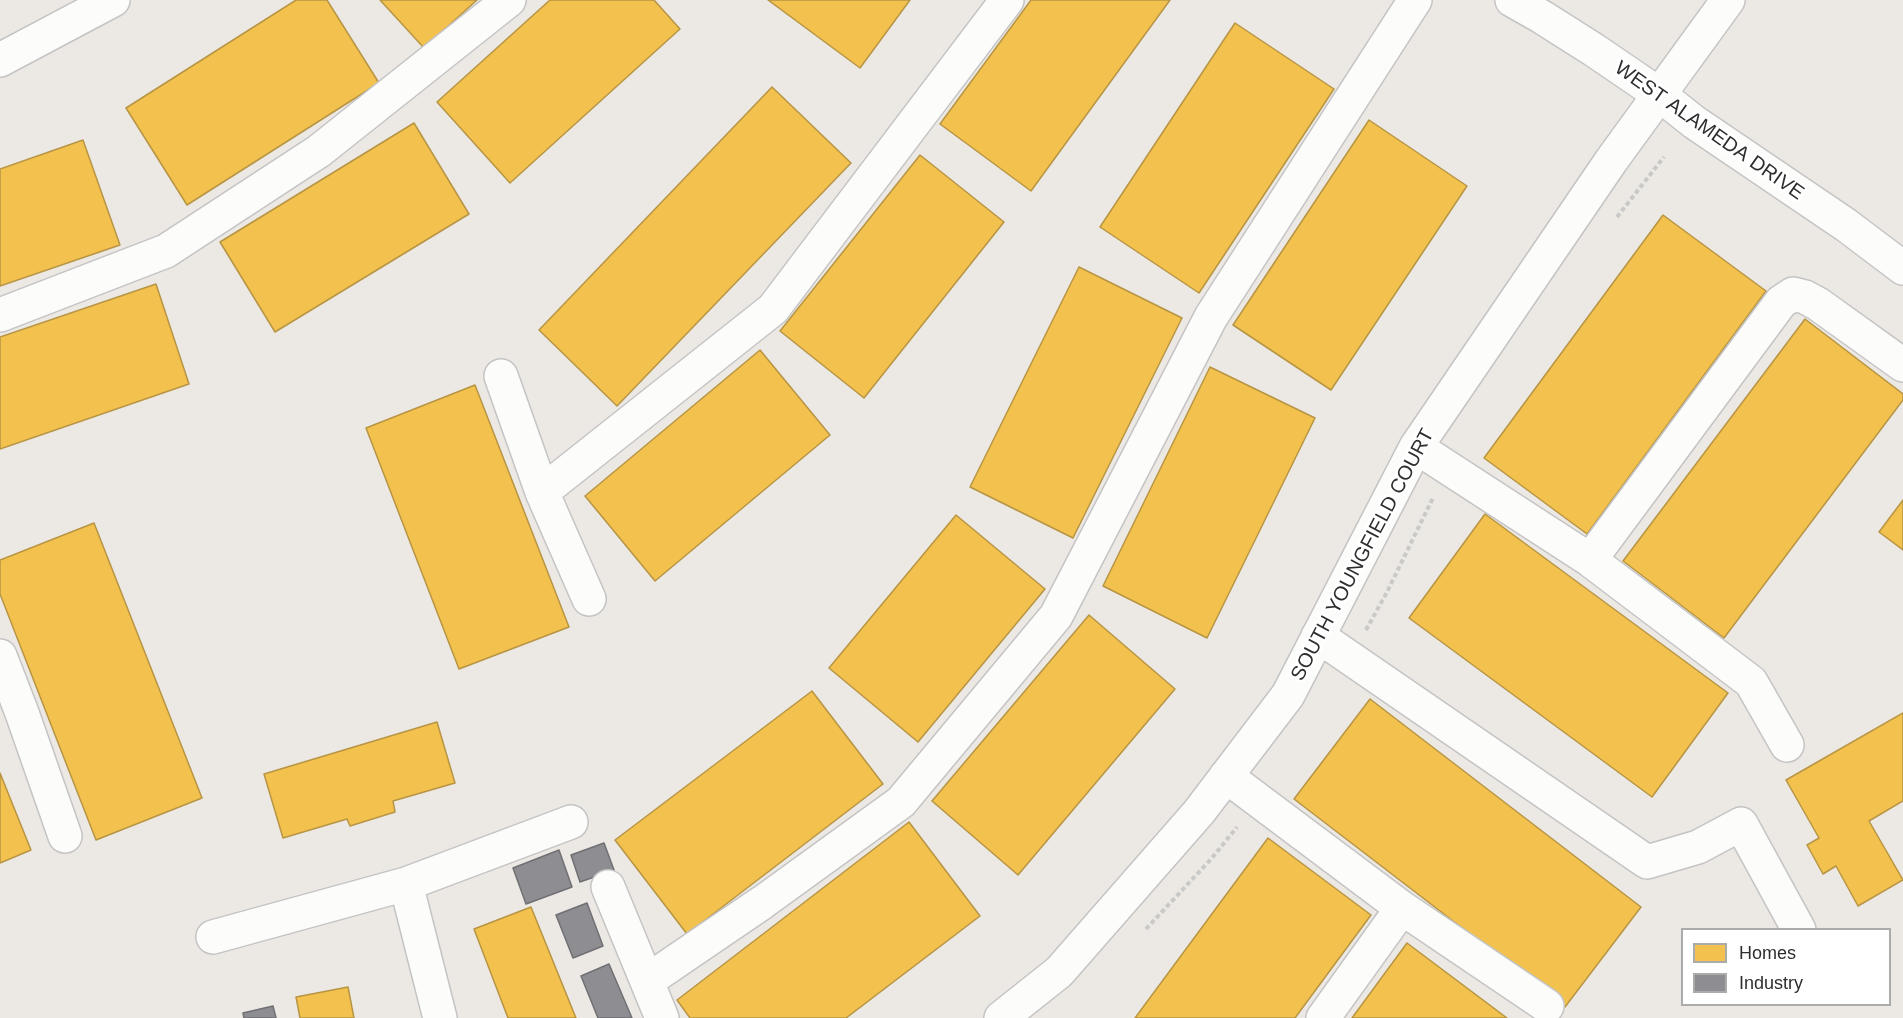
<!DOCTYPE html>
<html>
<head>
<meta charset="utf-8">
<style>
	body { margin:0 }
	#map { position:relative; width:1903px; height:1018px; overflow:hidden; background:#ece8e4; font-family:Arial,sans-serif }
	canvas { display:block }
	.legend { position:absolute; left:1681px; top:928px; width:210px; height:78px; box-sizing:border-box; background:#fff; border:2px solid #ababab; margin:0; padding:8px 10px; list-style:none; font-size:18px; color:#2e2e2e }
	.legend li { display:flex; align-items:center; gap:12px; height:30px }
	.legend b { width:30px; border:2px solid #ababab }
</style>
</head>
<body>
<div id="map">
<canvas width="1903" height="1018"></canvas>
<ul class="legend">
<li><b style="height:16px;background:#f2c14e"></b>Homes</li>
<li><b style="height:16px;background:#8d8d92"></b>Industry</li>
</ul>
</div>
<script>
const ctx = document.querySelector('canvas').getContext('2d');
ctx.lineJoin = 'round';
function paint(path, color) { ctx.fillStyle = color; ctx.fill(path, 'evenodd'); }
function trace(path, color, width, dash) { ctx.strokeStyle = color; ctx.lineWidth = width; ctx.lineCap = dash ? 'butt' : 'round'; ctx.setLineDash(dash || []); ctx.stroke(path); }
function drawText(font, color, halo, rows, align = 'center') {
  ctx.font = font + ' Arial,sans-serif'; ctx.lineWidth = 6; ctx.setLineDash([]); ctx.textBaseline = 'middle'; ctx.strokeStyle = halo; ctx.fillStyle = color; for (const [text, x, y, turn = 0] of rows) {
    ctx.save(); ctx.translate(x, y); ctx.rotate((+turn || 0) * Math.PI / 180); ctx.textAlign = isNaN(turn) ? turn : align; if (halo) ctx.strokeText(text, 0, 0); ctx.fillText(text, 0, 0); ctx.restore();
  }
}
const homes = new Path2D(`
	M 296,0 L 327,0 L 379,83 L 187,205 L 126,108 Z
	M 380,0 L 477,0 L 424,48 Z
	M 550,0 L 654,0 L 680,29 L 510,183 L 437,102 Z
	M 768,0 L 910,0 L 860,68 Z
	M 1031,0 L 1170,0 L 1031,191 L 940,124 Z
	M 1235,23 L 1334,89 L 1199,293 L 1100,227 Z
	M 772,87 L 851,163 L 617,406 L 539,330 Z
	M 1369,120 L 1467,186 L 1331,390 L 1233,325 Z
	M 414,123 L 469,214 L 275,332 L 220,242 Z
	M 83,140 L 120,245 L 0,286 L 0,169 Z
	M 920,155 L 1004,222 L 864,398 L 780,331 Z
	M 1663,215 L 1766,291 L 1587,534 L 1484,458 Z
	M 1079,267 L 1182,318 L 1073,538 L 970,487 Z
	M 156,284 L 189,384 L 0,449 L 0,337 Z
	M 1805,319 L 1903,394 L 1903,400 L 1724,638 L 1623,561 Z
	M 760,350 L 830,435 L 655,581 L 585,496 Z
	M 1210,367 L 1315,418 L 1207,638 L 1103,586 Z
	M 475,385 L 569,627 L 459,669 L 366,428 Z
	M 1903,500 L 1903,550 L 1879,532 Z
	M 1485,514 L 1728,693 L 1652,797 L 1409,618 Z
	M 956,515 L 1045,589 L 918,742 L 829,668 Z
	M 94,523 L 202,798 L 96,840 L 0,594 L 0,560 Z
	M 1089,615 L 1175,689 L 1018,875 L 932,801 Z
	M 812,691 L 883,784 L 687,934 L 615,840 Z
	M 1370,699 L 1641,907 L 1565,1007 L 1294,799 Z
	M 1903,713 L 1903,801 L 1869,821 L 1903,880 L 1858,906 L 1836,866 L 1823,874 L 1807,845 L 1819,838 L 1786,780 Z
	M 437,722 L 455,783 L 393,801 L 395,812 L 350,826 L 347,819 L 283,838 L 264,774 Z
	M 0,773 L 31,850 L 0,863 Z
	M 909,822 L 980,916 L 846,1018 L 690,1018 L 677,1000 Z
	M 1268,838 L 1371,915 L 1295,1018 L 1135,1018 Z
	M 531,907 L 576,1018 L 508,1018 L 474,929 Z
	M 1407,943 L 1507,1018 L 1352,1018 Z
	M 348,987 L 354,1018 L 300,1018 L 296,997 Z`);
paint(homes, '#f2c14e');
trace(homes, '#b79544', 1.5);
const industry = new Path2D(`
	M 604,843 L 614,870 L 580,882 L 571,855 Z
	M 559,850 L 572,887 L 526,904 L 513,868 Z
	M 587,903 L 603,946 L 573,958 L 556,915 Z
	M 609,964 L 632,1018 L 598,1018 L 581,976 Z
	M 273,1006 L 276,1018 L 244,1018 L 243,1013 Z`);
paint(industry, '#8d8d92');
trace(industry, '#707074', 1.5);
const minor = new Path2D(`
	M 1512,0 L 1542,17 L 1594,50 L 1660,95 L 1694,122 L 1846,225 L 1903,268
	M 0,60 L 113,0
	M 0,315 L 166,251 L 319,151 L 509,0
	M 501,376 L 542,492 L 589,599
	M 1416,447 L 1590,560 L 1751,682 L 1787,745
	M 542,492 L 773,309 L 1007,0
	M 1590,560 L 1781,302 L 1793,294 L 1805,297 L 1818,304 L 1903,365
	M 1318,636 L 1647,862 L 1698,847 L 1741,824 L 1799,930
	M 0,656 L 22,713 L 65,836
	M 1226,776 L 1402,908 L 1323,1018
	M 406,884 L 440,1018
	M 608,887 L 662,1018
	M 1402,908 L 1547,1006
	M 213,937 L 406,884 L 571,822
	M 647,981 L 763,902 L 901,802 L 1056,616 L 1211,317 L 1415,0
	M 1001,1018 L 1059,972 L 1199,812 L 1288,695 L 1416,447 L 1611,161 L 1728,0`);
trace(minor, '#c5c4c5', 36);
trace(new Path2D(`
	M 1617,217 L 1664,157
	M 1366,630 L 1386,594 L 1433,498
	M 1146,929 L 1212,858 L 1237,827`), '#c9c9c8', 4, [4.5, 3]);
trace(minor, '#fcfcfb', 33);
drawText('20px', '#2e2e2e', '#fff', [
	["WEST ALAMEDA DRIVE",1709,131,35],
	["SOUTH YOUNGFIELD COURT",1363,555,-62]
]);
</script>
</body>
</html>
